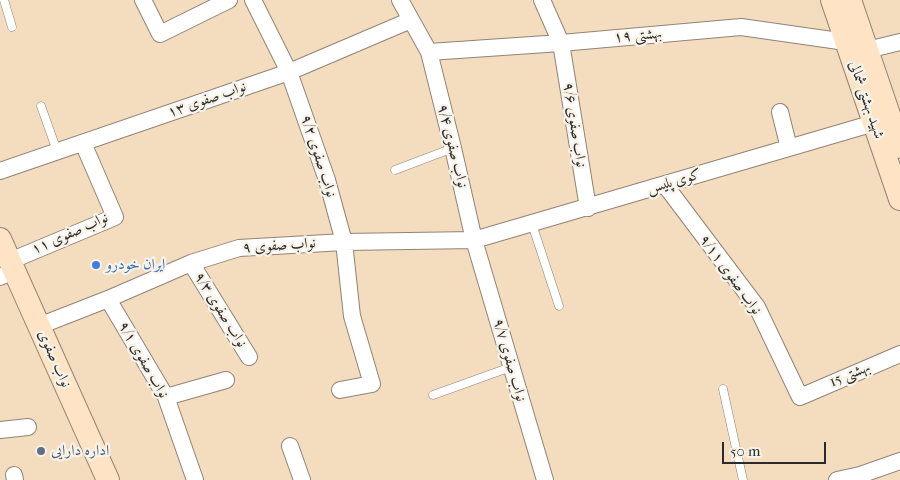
<!DOCTYPE html>
<html>
<head>
<meta charset="utf-8">
<style>
	body { margin:0 }
	#map { position:relative; width:900px; height:480px; overflow:hidden; background:#f4dcbf; font-family:"IM FELL French Canon",serif }
	canvas { display:block }
	.scale { position:absolute; left:722px; top:442px; width:104px; height:22px; box-sizing:border-box; border:2px solid #2b2b2b; border-top:0; padding-left:6px; font-size:15px; line-height:18px; white-space:nowrap; color:#2b2b2b; -webkit-text-stroke:4px #f7f3e8; paint-order:stroke }
</style>
</head>
<body>
<div id="map">
<canvas width="900" height="480"></canvas>
<div class="scale">50 m</div>
</div>
<script>
const ctx = document.querySelector('canvas').getContext('2d');
ctx.lineJoin = 'round';
function trace(path, color, width, dash) { ctx.strokeStyle = color; ctx.lineWidth = width; ctx.lineCap = dash ? 'butt' : 'round'; ctx.setLineDash(dash || []); ctx.stroke(path); }
function drawText(font, color, halo, rows, align = 'center') {
  ctx.font = font + ' "IM FELL French Canon",Amiri,serif'; ctx.lineWidth = 4.5; ctx.setLineDash([]); ctx.textBaseline = 'middle'; ctx.strokeStyle = halo; ctx.fillStyle = color; for (const [text, x, y, turn = 0] of rows) {
    ctx.save(); ctx.translate(x, y); ctx.rotate((+turn || 0) * Math.PI / 180); ctx.textAlign = isNaN(turn) ? turn : align; if (halo) ctx.strokeText(text, 0, 0); ctx.fillText(text, 0, 0); ctx.restore();
  }
}
const service = new Path2D(`
	M 4,0 L 12,27
	M 41,106 L 57,151
	M 395,170 L 453,148
	M 532,224 L 559,306
	M 723,389 L 743,480
	M 433,395 L 511,367`);
const minor = new Path2D(`
	M 143,0 L 160,34 L 229,0
	M 253,0 L 289,72 L 327,180 L 344,242 L 352,316 L 372,384 L 340,390
	M 400,0 L 429,52 L 453,148 L 474,240 L 545,480
	M 542,0 L 561,43 L 588,208
	M 867,50 L 900,42
	M 429,52 L 561,43 L 741,27 L 846,42
	M 780,112 L 789,148
	M 0,171 L 289,72 L 411,20
	M 665,185 L 757,307 L 800,397 L 900,354
	M 10,261 L 115,217 L 83,143
	M 191,263 L 249,357
	M 0,277 L 14,271
	M 108,299 L 166,397 L 195,480
	M 39,326 L 108,299 L 191,263 L 239,248 L 344,242 L 474,240 L 874,123
	M 166,397 L 226,380
	M 0,430 L 28,427
	M 290,446 L 302,480
	M 14,475 L 15,480
	M 837,480 L 860,475 L 900,461`);
const secondary = new Path2D(`
	M 832,0 L 900,199
	M 850,0 L 900,147
	M 0,239 L 108,480`);
trace(service, '#908475', 9);
trace(minor, '#908475', 18);
trace(secondary, '#908475', 24);
trace(service, '#fff', 8);
trace(minor, '#fff', 16);
trace(secondary, '#fee4c5', 22);
for (const [x, y, r, color] of [
	[96,265,5,"#3f7fe0"],
	[41,451,5,"#5c6f8a"]
]) { const dot = new Path2D(); dot.arc(x, y, r, 0, 2 * Math.PI); ctx.fillStyle = color; ctx.fill(dot); trace(dot, '#f7f3e8', 2); }
drawText('15px', '#2b2b2b', '#f7f3e8', [
	["بهشتی ۱۹",638,36,-5],
	["نواب صفوی ۱۳",207,100,-19],
	["شهید بهشتی شمالی",866,100,71],
	["نواب صفوی ۹/۶",574,125,81],
	["نواب صفوی ۹/۴",452,146,76],
	["نواب صفوی ۹/۲",318,156,72],
	["کوی پلیس",674,182,-16],
	["نواب صفوی ۱۱",70,234,-24],
	["نواب صفوی ۹",279,246,-4],
	["نواب صفوی ۹/۱۱",730,275,54],
	["نواب صفوی ۹/۳",220,310,58],
	["نواب صفوی",54,359,66],
	["نواب صفوی ۹/۱",143,360,60],
	["نواب صفوی ۹/۷",509,360,74],
	["بهشتی 15",850,375,-23]
]);
drawText('15px', '#366cbe', '#f7f3e8', [
	["ایران خودرو",106,265]
], 'left');
drawText('15px', '#4e5e75', '#f7f3e8', [
	["اداره دارایی",51,451]
], 'left');
</script>
</body>
</html>
